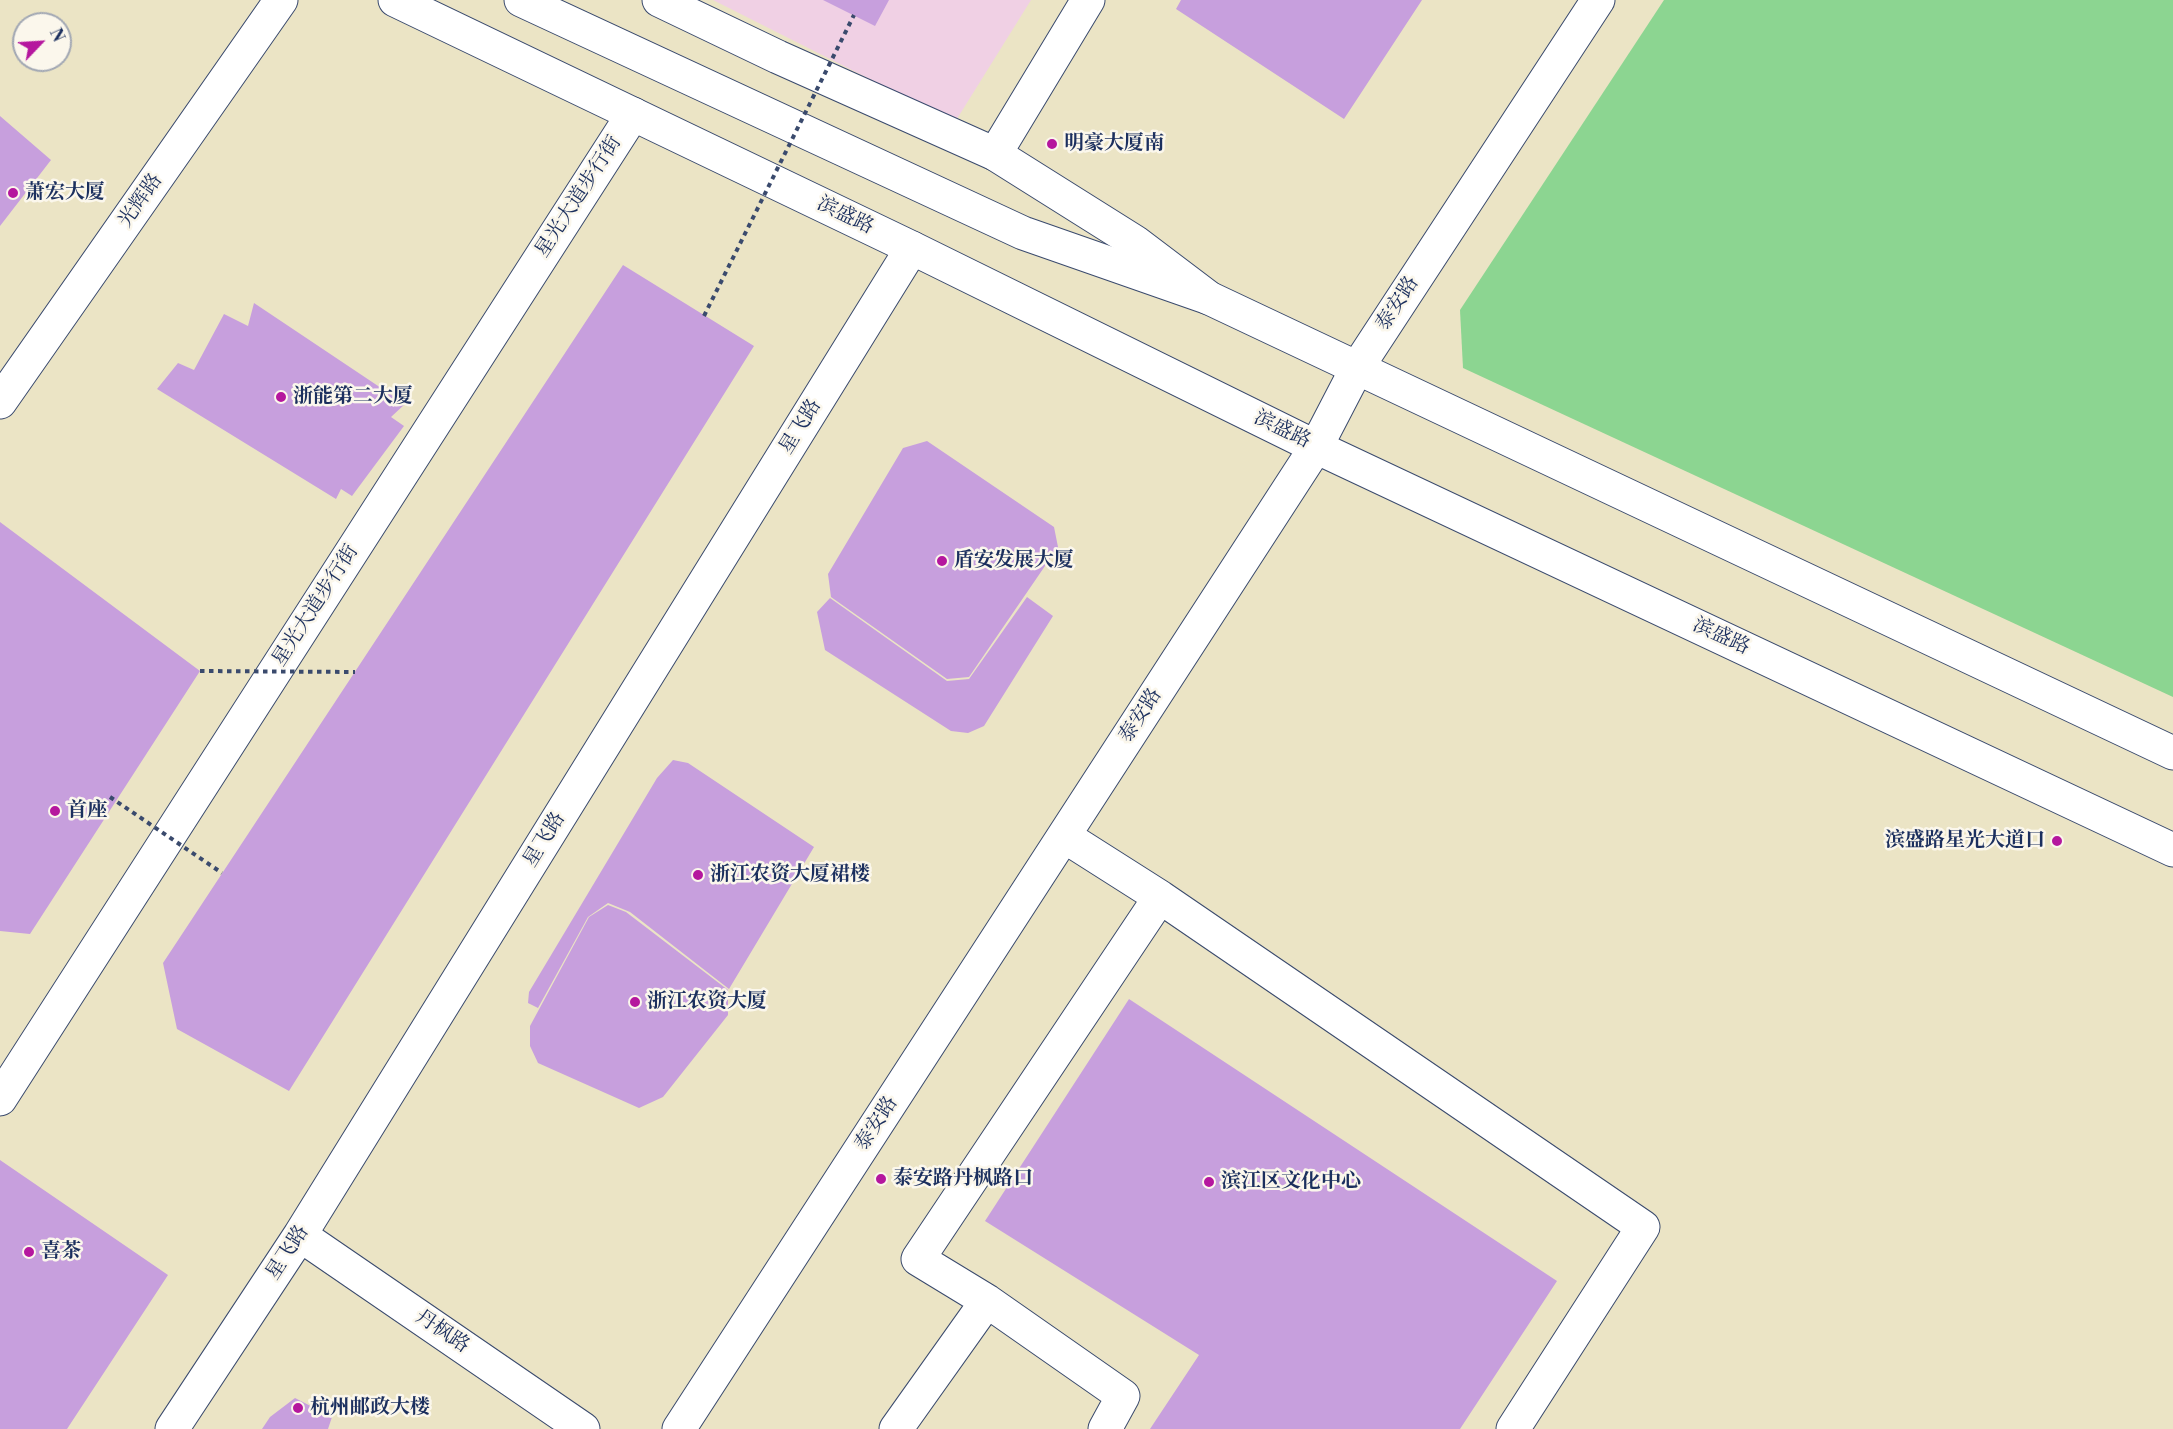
<!DOCTYPE html>
<html>
<head>
<meta charset="utf-8">
<style>
	body { margin:0 }
	#map { position:relative; width:2173px; height:1429px; overflow:hidden; background:#ebe4c5; font-family:"Libre Bodoni",serif }
	canvas { display:block }
	.north { position:absolute; left:12px; top:12px; width:60px; height:60px; box-sizing:border-box; background:#fbf7ec; border:2px solid #a1a7b3; border-radius:50%; rotate:65deg; font-size:16px; font-weight:700; line-height:24px; text-align:center; color:#1b2f5e }
	.north::after { content:''; display:block; margin:auto; width:21px; height:27px; background:#b5179e; clip-path:polygon(50% 0,100% 100%,50% 72%,0 100%) }
</style>
</head>
<body>
<div id="map">
<canvas width="2173" height="1429"></canvas>
<div class="north">N</div>
</div>
<script>
const ctx = document.querySelector('canvas').getContext('2d');
ctx.lineJoin = 'round';
function paint(path, color) { ctx.fillStyle = color; ctx.fill(path, 'evenodd'); }
function trace(path, color, width, dash) { ctx.strokeStyle = color; ctx.lineWidth = width; ctx.lineCap = dash ? 'butt' : 'round'; ctx.setLineDash(dash || []); ctx.stroke(path); }
function drawText(font, color, halo, rows, align = 'center') {
  ctx.font = font + ' "Libre Bodoni","Noto Serif SC",serif'; ctx.lineWidth = 5; ctx.setLineDash([]); ctx.textBaseline = 'middle'; ctx.strokeStyle = halo; ctx.fillStyle = color; for (const [text, x, y, turn = 0] of rows) {
    ctx.save(); ctx.translate(x, y); ctx.rotate((+turn || 0) * Math.PI / 180); ctx.textAlign = isNaN(turn) ? turn : align; if (halo) ctx.strokeText(text, 0, 0); ctx.fillText(text, 0, 0); ctx.restore();
  }
}
paint(new Path2D(`
	M 713,0 L 1031,0 L 955,122 Z`), '#f0d0e4');
paint(new Path2D(`
	M 1664,0 L 2173,0 L 2173,697 L 1463,368 L 1460,310 Z`), '#8cd591');
paint(new Path2D(`
	M 823,0 L 889,0 L 875,26 Z
	M 1181,0 L 1422,0 L 1344,119 L 1176,9 Z
	M 0,116 L 51,160 L 0,226 Z
	M 623,265 L 754,346 L 289,1091 L 177,1029 L 163,963 Z
	M 254,303 L 405,404 L 391,417 L 404,426 L 352,496 L 341,489 L 336,499 L 157,389 L 178,363 L 194,370 L 224,314 L 248,326 Z
	M 927,441 L 1054,527 L 1058,547 L 969,677 L 947,679 L 831,597 L 828,574 L 903,448 Z
	M 0,522 L 200,671 L 30,934 L 0,931 Z
	M 1027,597 L 1053,616 L 984,726 L 968,733 L 951,731 L 825,650 L 817,612 L 830,598 L 947,681 L 969,679 Z
	M 673,760 L 688,763 L 814,847 L 729,989 L 630,912 L 608,903 L 588,917 L 538,1008 L 528,1003 L 529,992 L 657,778 Z
	M 608,905 L 626,912 L 728,990 L 728,1015 L 663,1097 L 639,1108 L 538,1063 L 530,1046 L 530,1026 L 589,917 Z
	M 1129,999 L 1557,1281 L 1460,1429 L 1150,1429 L 1199,1355 L 985,1221 Z
	M 0,1160 L 168,1275 L 67,1429 L 0,1429 Z
	M 295,1398 L 332,1417 L 328,1429 L 262,1429 L 270,1417 Z`), '#c79fdd');
const minor = new Path2D(`
	M 995,154 L 1088,0
	M 0,402 L 281,0
	M 1064,836 L 1160,897 L 1643,1227 L 1513,1429
	M 0,1099 L 633,114
	M 300,1235 L 583,1429
	M 987,1301 L 1123,1396 L 1105,1429
	M 172,1429 L 300,1235 L 912,248
	M 679,1429 L 1316,447 L 1357,368 L 1598,0
	M 896,1429 L 987,1301 L 918,1259 L 1160,897`);
const major = new Path2D(`
	M 395,0 L 912,248 L 1316,447 L 2173,850
	M 659,0 L 778,57 L 995,154 L 1135,242 L 1209,298 L 2173,753`);
const highway = new Path2D(`
	M 521,0 L 1023,233 L 1209,298`);
trace(minor, '#3a4a6d', 35);
trace(major, '#3a4a6d', 35);
trace(highway, '#3a4a6d', 35);
trace(minor, '#fff', 33);
trace(major, '#fff', 33);
trace(highway, '#fff', 33);
trace(new Path2D(`
	M 704,316 L 854,15
	M 200,671 L 355,672
	M 110,797 L 222,873`), '#3a4a6d', 4, [4.5, 4.5]);
for (const [x, y, r, color] of [
	[1052,144,6,"#b5179e"],
	[13,193,6,"#b5179e"],
	[281,397,6,"#b5179e"],
	[942,561,6,"#b5179e"],
	[55,811,6,"#b5179e"],
	[2057,841,6,"#b5179e"],
	[698,875,6,"#b5179e"],
	[635,1002,6,"#b5179e"],
	[881,1179,6,"#b5179e"],
	[1209,1182,6,"#b5179e"],
	[29,1252,6,"#b5179e"],
	[298,1408,6,"#b5179e"]
]) { const dot = new Path2D(); dot.arc(x, y, r, 0, 2 * Math.PI); ctx.fillStyle = color; ctx.fill(dot); trace(dot, '#fbf7ec', 2); }
drawText('bold 20px', '#1b2f5e', '#fbf7ec', [
	["明豪大厦南",1064,144],
	["萧宏大厦",25,193],
	["浙能第二大厦",293,397],
	["盾安发展大厦",954,561],
	["首座",67,811],
	["滨盛路星光大道口",2045,841,"right"],
	["浙江农资大厦裙楼",710,875],
	["浙江农资大厦",647,1002],
	["泰安路丹枫路口",893,1179],
	["滨江区文化中心",1221,1182],
	["喜茶",41,1252],
	["杭州邮政大楼",310,1408]
], 'left');
drawText('20px', '#1b2f5e', '#fbf7ec', [
	["星光大道步行街",579,197,-57],
	["光辉路",141,201,-55],
	["滨盛路",845,216,26],
	["泰安路",1398,304,-57],
	["星飞路",801,427,-58],
	["滨盛路",1282,430,26],
	["星光大道步行街",316,606,-57],
	["滨盛路",1721,637,25],
	["泰安路",1141,716,-57],
	["星飞路",545,840,-58],
	["泰安路",877,1124,-57],
	["星飞路",288,1253,-57],
	["丹枫路",442,1332,34]
]);
</script>
</body>
</html>
